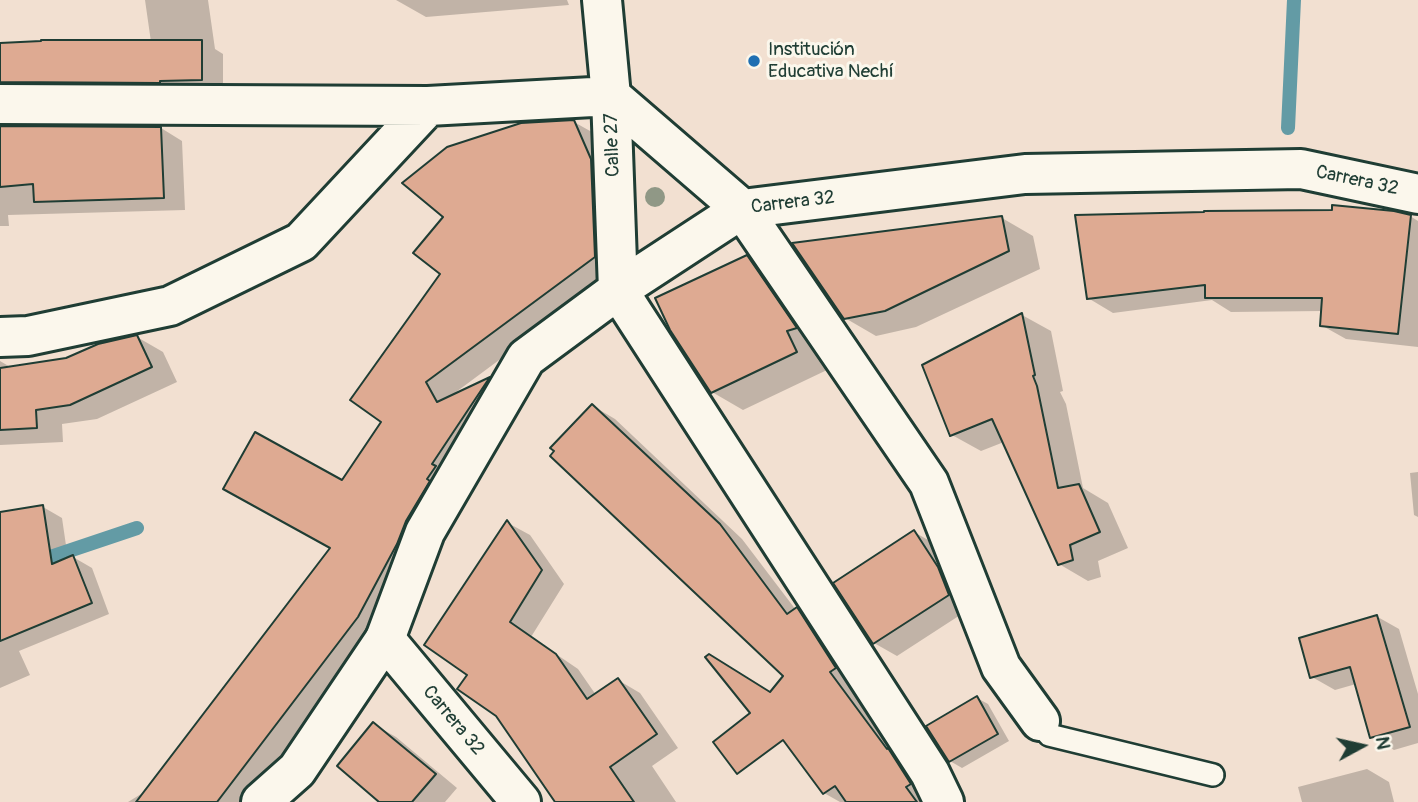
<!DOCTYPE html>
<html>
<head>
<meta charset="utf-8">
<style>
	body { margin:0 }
	#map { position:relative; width:1418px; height:802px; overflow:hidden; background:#f2e0d1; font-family:Pangolin,sans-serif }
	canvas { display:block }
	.north { position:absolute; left:1327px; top:711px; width:70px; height:70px; -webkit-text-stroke:5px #fbf7ec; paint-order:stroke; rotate:82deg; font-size:19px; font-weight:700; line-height:28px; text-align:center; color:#1f3d34 }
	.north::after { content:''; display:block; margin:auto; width:24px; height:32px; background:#1f3d34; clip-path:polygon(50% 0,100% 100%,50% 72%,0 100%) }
</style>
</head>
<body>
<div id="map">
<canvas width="1418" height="802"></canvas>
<div class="north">N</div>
</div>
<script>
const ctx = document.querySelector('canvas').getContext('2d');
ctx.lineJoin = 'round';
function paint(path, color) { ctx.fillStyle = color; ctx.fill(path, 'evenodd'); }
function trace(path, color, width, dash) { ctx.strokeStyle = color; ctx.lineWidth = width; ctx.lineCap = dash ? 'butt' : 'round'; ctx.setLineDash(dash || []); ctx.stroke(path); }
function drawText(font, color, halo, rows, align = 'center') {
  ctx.font = font + ' Pangolin,sans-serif'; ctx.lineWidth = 6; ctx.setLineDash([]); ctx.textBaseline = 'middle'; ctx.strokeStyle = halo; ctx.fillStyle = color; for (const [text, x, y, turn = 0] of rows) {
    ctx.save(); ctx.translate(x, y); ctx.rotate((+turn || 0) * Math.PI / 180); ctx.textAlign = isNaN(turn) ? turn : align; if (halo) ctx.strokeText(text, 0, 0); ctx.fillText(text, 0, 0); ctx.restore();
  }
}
paint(new Path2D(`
	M 145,0 L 208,0 L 215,49 L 223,54 L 223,92 L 0,114 L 0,45 L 151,42 Z
	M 396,0 L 567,0 L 569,5 L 426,17 Z
	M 0,119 L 2,128 L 161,128 L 182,141 L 185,210 L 8,215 L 9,226 L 0,226 Z
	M 574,122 L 599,136 L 619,271 L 452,395 L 453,396 L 490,379 L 513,392 L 422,558 L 252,802 L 128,802 L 146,791 L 332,548 L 343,483 Z
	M 1410,216 L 1418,221 L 1418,347 L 1346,339 L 1321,325 L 1323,311 L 1231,312 L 1212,300 L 1113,313 L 1088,298 Z
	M 1002,218 L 1033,236 L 1040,269 L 916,327 L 876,336 L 845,318 Z
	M 747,257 L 778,274 L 827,370 L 743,410 L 712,392 Z
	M 1022,315 L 1051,331 L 1063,391 L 1060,392 L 1066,404 L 1083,488 L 1108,503 L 1128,548 L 1098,561 L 1101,577 L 1088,581 L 1059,564 L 1004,442 L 981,451 L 952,435 Z
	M 137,337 L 163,352 L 177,382 L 97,419 L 62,424 L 63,442 L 0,445 L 0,361 L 12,368 L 67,360 Z
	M 593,406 L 615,419 L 742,539 L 796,610 L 797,609 L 820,622 L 935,802 L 840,802 L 824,793 L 785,675 Z
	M 1418,472 L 1418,517 L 1414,515 L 1410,473 Z
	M 43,507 L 62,518 L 68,559 L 73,557 L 92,568 L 109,614 L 19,651 L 30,675 L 0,688 L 0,514 Z
	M 508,523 L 530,535 L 564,584 L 531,637 L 578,669 L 596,695 L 618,680 L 640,693 L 678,748 L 652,766 L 676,802 L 558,802 L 469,674 Z
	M 914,532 L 937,545 L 971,608 L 897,656 L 874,643 Z
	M 1376,616 L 1399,629 L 1418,694 L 1418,743 L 1394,750 L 1372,737 L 1356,684 L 1335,690 L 1312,677 Z
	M 977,698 L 988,704 L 1009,741 L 962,768 L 950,761 Z
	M 373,724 L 396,737 L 457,788 L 445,802 L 382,802 Z
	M 1367,769 L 1389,782 L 1394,802 L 1302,802 L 1298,787 Z`), '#0003');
trace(new Path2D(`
	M 1288,128 L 1294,0
	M 0,574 L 137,528`), '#639ba5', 14);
const building = new Path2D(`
	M 41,40 L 202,40 L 202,80 L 160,81 L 160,83 L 0,82 L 0,43 L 41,41 Z
	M 574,120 L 591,159 L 595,257 L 426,382 L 437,402 L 490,377 L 432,464 L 436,466 L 427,479 L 430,481 L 406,521 L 397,544 L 358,617 L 217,802 L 136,802 L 330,548 L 223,489 L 255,432 L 342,480 L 381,422 L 350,400 L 440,274 L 413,253 L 443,217 L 402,183 L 447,147 L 521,123 Z
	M 0,126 L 161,127 L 164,198 L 34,202 L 33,184 L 0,187 Z
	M 1332,205 L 1394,211 L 1411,215 L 1398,334 L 1320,326 L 1322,298 L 1205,298 L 1205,285 L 1087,299 L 1075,215 L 1204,212 L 1204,211 L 1332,210 Z
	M 1002,216 L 1009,251 L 885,311 L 844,319 L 792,243 Z
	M 747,255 L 797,328 L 787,331 L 797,352 L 711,393 L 670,330 L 655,298 Z
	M 1022,313 L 1035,375 L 1033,376 L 1037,386 L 1058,488 L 1079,484 L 1100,532 L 1070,545 L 1073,560 L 1058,565 L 992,419 L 950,436 L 922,365 Z
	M 137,335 L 152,367 L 70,405 L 36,410 L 37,428 L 0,430 L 0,368 L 66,358 L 98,344 Z
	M 592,404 L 720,524 L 787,614 L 797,607 L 836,668 L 830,672 L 887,749 L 888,748 L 911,784 L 906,787 L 917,802 L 846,802 L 835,786 L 823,794 L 783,740 L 737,774 L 713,742 L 750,713 L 705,657 L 709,654 L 770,692 L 783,676 L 550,456 L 554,451 L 550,448 Z
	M 43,505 L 52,564 L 73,555 L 92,603 L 0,641 L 0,512 Z
	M 507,520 L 542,570 L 510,622 L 556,654 L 587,699 L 618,678 L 657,734 L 610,767 L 634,802 L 555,802 L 496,716 L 457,689 L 467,675 L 424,645 Z
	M 914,530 L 938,567 L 949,595 L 873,644 L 833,583 Z
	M 1377,615 L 1410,727 L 1370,738 L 1350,667 L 1310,678 L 1299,638 Z
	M 977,696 L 998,734 L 949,762 L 926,726 Z
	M 373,722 L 436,774 L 412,802 L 379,802 L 337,766 Z`);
paint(building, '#deaa92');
trace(building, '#1f3d34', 2);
const service = new Path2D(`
	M 1040,721 L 1049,735 L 1213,775`);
const minor = new Path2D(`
	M 602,0 L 611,96 L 618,290 L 930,773 L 944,802
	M 0,104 L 428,106 L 611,96 L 742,209 L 929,483 L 1001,667 L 1040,721
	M 0,337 L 28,336 L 170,306 L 301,242 L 428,106
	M 385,639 L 425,532 L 526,358 L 618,290 L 742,209 L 1025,174 L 1301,169 L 1418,194`);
const secondary = new Path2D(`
	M 261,802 L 297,770 L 385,639 L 521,802`);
trace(service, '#1f3d34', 26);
trace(minor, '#1f3d34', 44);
trace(secondary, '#1f3d34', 44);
trace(service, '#fbf7ec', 21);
trace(minor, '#fbf7ec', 38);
trace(secondary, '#fbf7ec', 38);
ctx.fillStyle = '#909886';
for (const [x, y] of [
	[655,197]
]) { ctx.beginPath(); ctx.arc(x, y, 10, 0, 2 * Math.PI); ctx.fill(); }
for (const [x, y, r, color] of [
	[754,61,7,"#1f6fb2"]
]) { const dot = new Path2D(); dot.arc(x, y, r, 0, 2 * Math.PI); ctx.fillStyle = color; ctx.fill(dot); trace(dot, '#fbf7ec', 2.5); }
drawText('19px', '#1f3d34', '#fbf7ec', [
	["Institución",768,50],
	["Educativa Nechí",768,72]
], 'left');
drawText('19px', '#1f3d34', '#fbf7ec', [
	["Calle 27",613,145,-92],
	["Carrera 32",1357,181,12],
	["Carrera 32",793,203,-7],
	["Carrera 32",453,721,50]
]);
</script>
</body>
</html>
